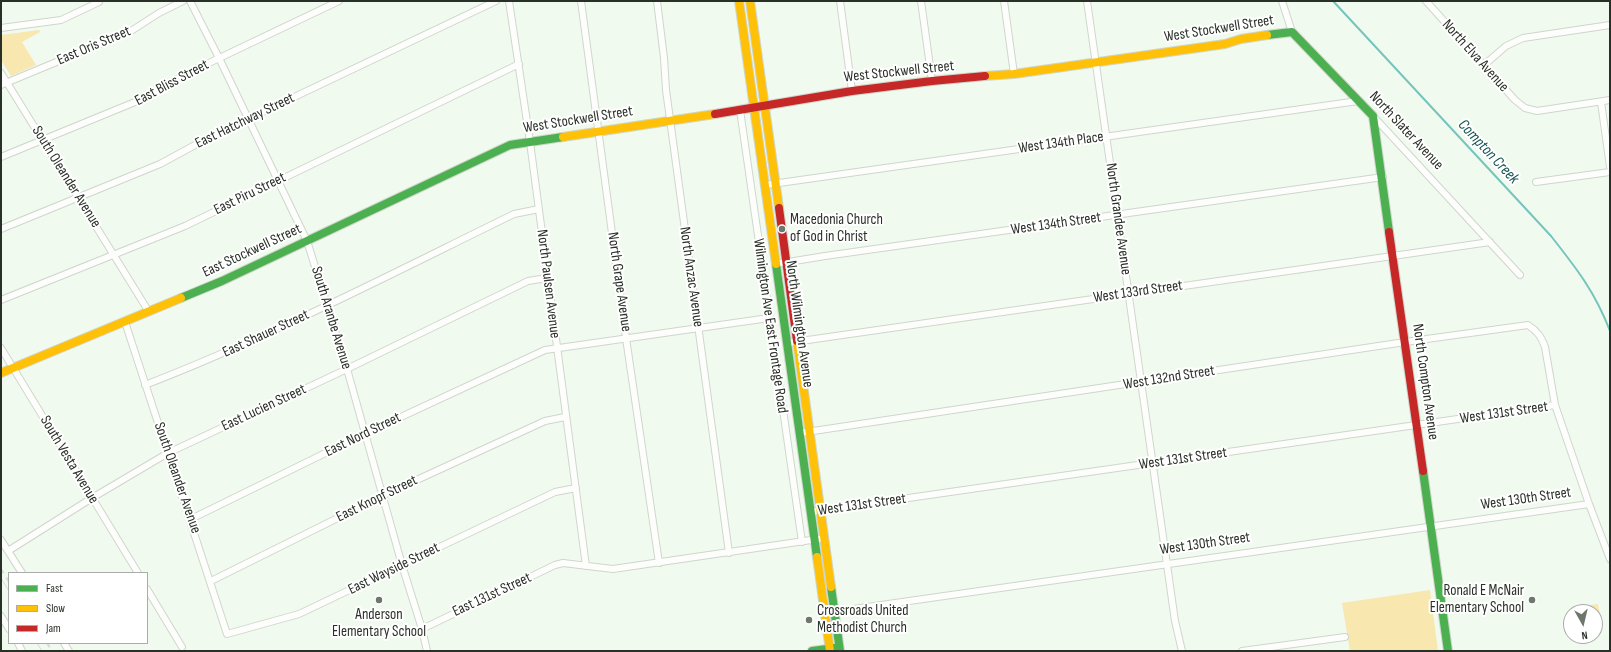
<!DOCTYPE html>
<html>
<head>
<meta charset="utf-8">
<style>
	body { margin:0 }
	#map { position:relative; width:1611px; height:652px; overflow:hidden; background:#f1faee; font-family:"Sofia Sans Condensed",sans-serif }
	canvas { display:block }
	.frame { position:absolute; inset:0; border:2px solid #293027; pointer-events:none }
	.legend { position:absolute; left:8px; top:572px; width:140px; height:72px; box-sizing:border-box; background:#fff; border:1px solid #a9aca9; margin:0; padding:5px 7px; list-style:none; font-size:12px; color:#293027 }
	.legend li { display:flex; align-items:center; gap:8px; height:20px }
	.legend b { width:20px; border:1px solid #a9aca9 }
	.north { position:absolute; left:1563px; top:604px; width:40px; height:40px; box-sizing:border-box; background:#fff; border:1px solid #a9aca9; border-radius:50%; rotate:172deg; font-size:11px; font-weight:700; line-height:16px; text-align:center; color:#293027 }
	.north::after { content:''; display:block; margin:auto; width:14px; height:18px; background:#6f776d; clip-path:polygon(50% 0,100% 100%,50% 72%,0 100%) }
</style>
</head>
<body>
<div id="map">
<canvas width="1611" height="652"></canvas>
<div class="frame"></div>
<ul class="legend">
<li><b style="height:5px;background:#4caf50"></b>Fast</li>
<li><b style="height:5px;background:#ffc107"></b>Slow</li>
<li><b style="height:5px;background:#c62828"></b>Jam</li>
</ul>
<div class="north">N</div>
</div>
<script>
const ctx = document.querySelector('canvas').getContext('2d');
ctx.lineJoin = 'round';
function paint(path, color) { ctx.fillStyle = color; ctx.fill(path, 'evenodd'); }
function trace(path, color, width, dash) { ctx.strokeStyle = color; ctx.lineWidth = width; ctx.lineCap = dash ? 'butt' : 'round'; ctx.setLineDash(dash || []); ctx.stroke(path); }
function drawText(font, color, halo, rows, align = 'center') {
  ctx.font = font + ' "Sofia Sans Condensed",sans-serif'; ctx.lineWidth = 4; ctx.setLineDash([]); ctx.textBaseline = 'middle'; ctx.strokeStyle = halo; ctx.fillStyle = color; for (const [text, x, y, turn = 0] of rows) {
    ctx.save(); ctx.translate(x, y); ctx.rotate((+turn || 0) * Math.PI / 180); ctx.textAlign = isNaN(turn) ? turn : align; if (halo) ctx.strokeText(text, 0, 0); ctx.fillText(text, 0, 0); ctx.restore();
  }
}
paint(new Path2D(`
	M 39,30 L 40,32 L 22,42 L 36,65 L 11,76 L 1,60 L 1,35 Z
	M 1430,590 L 1438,651 L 1350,651 L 1342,603 Z
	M 1598,604 L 1602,625 L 1595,625 L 1595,612 L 1576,612 L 1575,607 Z`), '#f8e7af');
trace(new Path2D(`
	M 1333,1 L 1551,236 C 1577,269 1595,292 1610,331`), '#75c4be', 2);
const street = new Path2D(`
	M 190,1 L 219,58 L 307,241 L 347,369 L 402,565 L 422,629 L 427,651
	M 509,1 L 530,142 L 586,566
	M 581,1 L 626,338 L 659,563
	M 657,1 L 664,58 L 666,90 L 729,553
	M 840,1 L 852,91
	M 921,1 L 932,81
	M 1004,1 L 1014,74
	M 1087,1 L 1175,621 L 1182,651
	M 1282,1 L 1292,32
	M 1426,1 L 1515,100 L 1525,108 L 1537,111 L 1610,100
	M 1,28 L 61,20 L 99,2
	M 1483,66 L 1506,46 L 1523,38 L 1610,25
	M 1,73 L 149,312
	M 1,85 L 131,31 L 159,13 L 183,1
	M 1601,102 L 1610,167
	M 740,110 L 802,542
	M 1373,116 L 1520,275
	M 1,157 L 135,102 L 190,72 L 339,1
	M 1536,182 L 1610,172
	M 765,185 L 1358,101
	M 1,229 L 160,164 L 206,139 L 496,1
	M 776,264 L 825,256 L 1383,177
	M 1,300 L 185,226 L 519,64
	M 125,322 L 227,634 L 299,614 L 555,492 L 576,488
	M 787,343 L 1490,242
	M 1,348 L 138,573
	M 145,385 C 272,336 393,273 514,214 L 539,209
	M 800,433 L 1405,342 L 1528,325 C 1537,331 1541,336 1545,347 L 1555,405 L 1589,504 L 1610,559
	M 811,512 L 1555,405
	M 191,519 L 360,436 L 545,350 L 769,318
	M 1,540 L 22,573
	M 8,551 L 92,498 L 168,453 L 347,369 L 528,281 L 547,278
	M 211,581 L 384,495 L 545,421 L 565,417
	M 147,589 L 182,647
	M 825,613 L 1589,504
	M 1,616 L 9,629
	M 422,629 L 555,565 L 563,563 L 613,569 L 825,538
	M 18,643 L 22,651
	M 64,643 L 69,651
	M 1242,651 L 1345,637`);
const fast = new Path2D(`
	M 1267,35 L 1292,32 L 1373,116 L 1389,232
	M 776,264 L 817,557
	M 181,298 L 222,281 L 510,145 L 563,137
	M 1423,471 L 1448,651
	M 831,587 L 840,651
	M 812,651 L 835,648`);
const slow = new Path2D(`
	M 739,1 L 776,264
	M 750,1 L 779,208
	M 985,76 L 1014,74 L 1225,44 L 1241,39 L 1267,35
	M 563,137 L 715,114
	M 797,341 L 831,587
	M 1,373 L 181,298
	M 817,557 L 830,651`);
const jam = new Path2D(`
	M 715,114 L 852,91 L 932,81 L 985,76
	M 779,208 L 797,341
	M 1389,232 L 1423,471`);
trace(street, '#cfd6cd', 8);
trace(fast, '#cfd6cd', 10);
trace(slow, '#cfd6cd', 10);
trace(jam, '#cfd6cd', 10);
trace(street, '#fdfefc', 6);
trace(fast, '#4caf50', 8);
trace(slow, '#ffc107', 8);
trace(jam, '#c62828', 8);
trace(new Path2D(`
	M 1,578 L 9,591
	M 37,643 L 42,651`), '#d8dbd7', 1);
trace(new Path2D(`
	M 1,569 L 9,582
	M 47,643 L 52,651`), '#d8dbd7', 2, [5, 5]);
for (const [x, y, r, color] of [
	[782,229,4,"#6f776d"],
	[379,600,4,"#6f776d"],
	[1532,600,4,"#6f776d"],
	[809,620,4,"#6f776d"]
]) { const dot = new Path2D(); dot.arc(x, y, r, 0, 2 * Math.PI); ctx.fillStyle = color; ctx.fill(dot); trace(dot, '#fff', 1.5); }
drawText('15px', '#293027', '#fff', [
	["West Stockwell Street",1219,29,-9],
	["East Oris Street",94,46,-23],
	["North Elva Avenue",1475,56,48],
	["West Stockwell Street",899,72,-6],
	["East Bliss Street",172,83,-28],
	["West Stockwell Street",578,120,-9],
	["East Hatchway Street",245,121,-26],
	["North Slater Avenue",1406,131,47],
	["West 134th Place",1061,143,-8],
	["South Oleander Avenue",66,177,58],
	["East Piru Street",250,194,-26],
	["North Grandee Avenue",1118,219,82],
	["West 134th Street",1056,224,-8],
	["East Stockwell Street",252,251,-25],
	["North Anzac Avenue",691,277,82],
	["North Grape Avenue",619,282,82],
	["North Paulsen Avenue",548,284,83],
	["West 133rd Street",1138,292,-8],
	["South Aranbe Avenue",331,318,73],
	["North Wilmington Avenue",799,324,82],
	["Wilmington Ave East Frontage Road",770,326,82],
	["East Shauer Street",266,334,-25],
	["West 132nd Street",1169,378,-9],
	["North Compton Avenue",1425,382,82],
	["East Lucien Street",264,408,-25],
	["West 131st Street",1504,413,-8],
	["East Nord Street",363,435,-26],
	["West 131st Street",1183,459,-8],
	["South Vesta Avenue",69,460,59],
	["South Oleander Avenue",177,478,71],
	["East Knopf Street",377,499,-26],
	["West 130th Street",1526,499,-8],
	["West 131st Street",862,505,-8],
	["West 130th Street",1205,544,-8],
	["East Wayside Street",394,569,-26],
	["East 131st Street",492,595,-25]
]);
drawText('15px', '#293027', '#fff', [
	["Macedonia Church",790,220],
	["of God in Christ",790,237],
	["Ronald E McNair",1524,591,"right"],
	["Elementary School",1524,608,"right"],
	["Crossroads United",817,611],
	["Methodist Church",817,628],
	["Anderson",379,615,"center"],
	["Elementary School",379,632,"center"]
], 'left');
drawText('italic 16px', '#175553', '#fff', [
	["Compton Creek",1488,152,47]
]);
</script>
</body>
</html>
